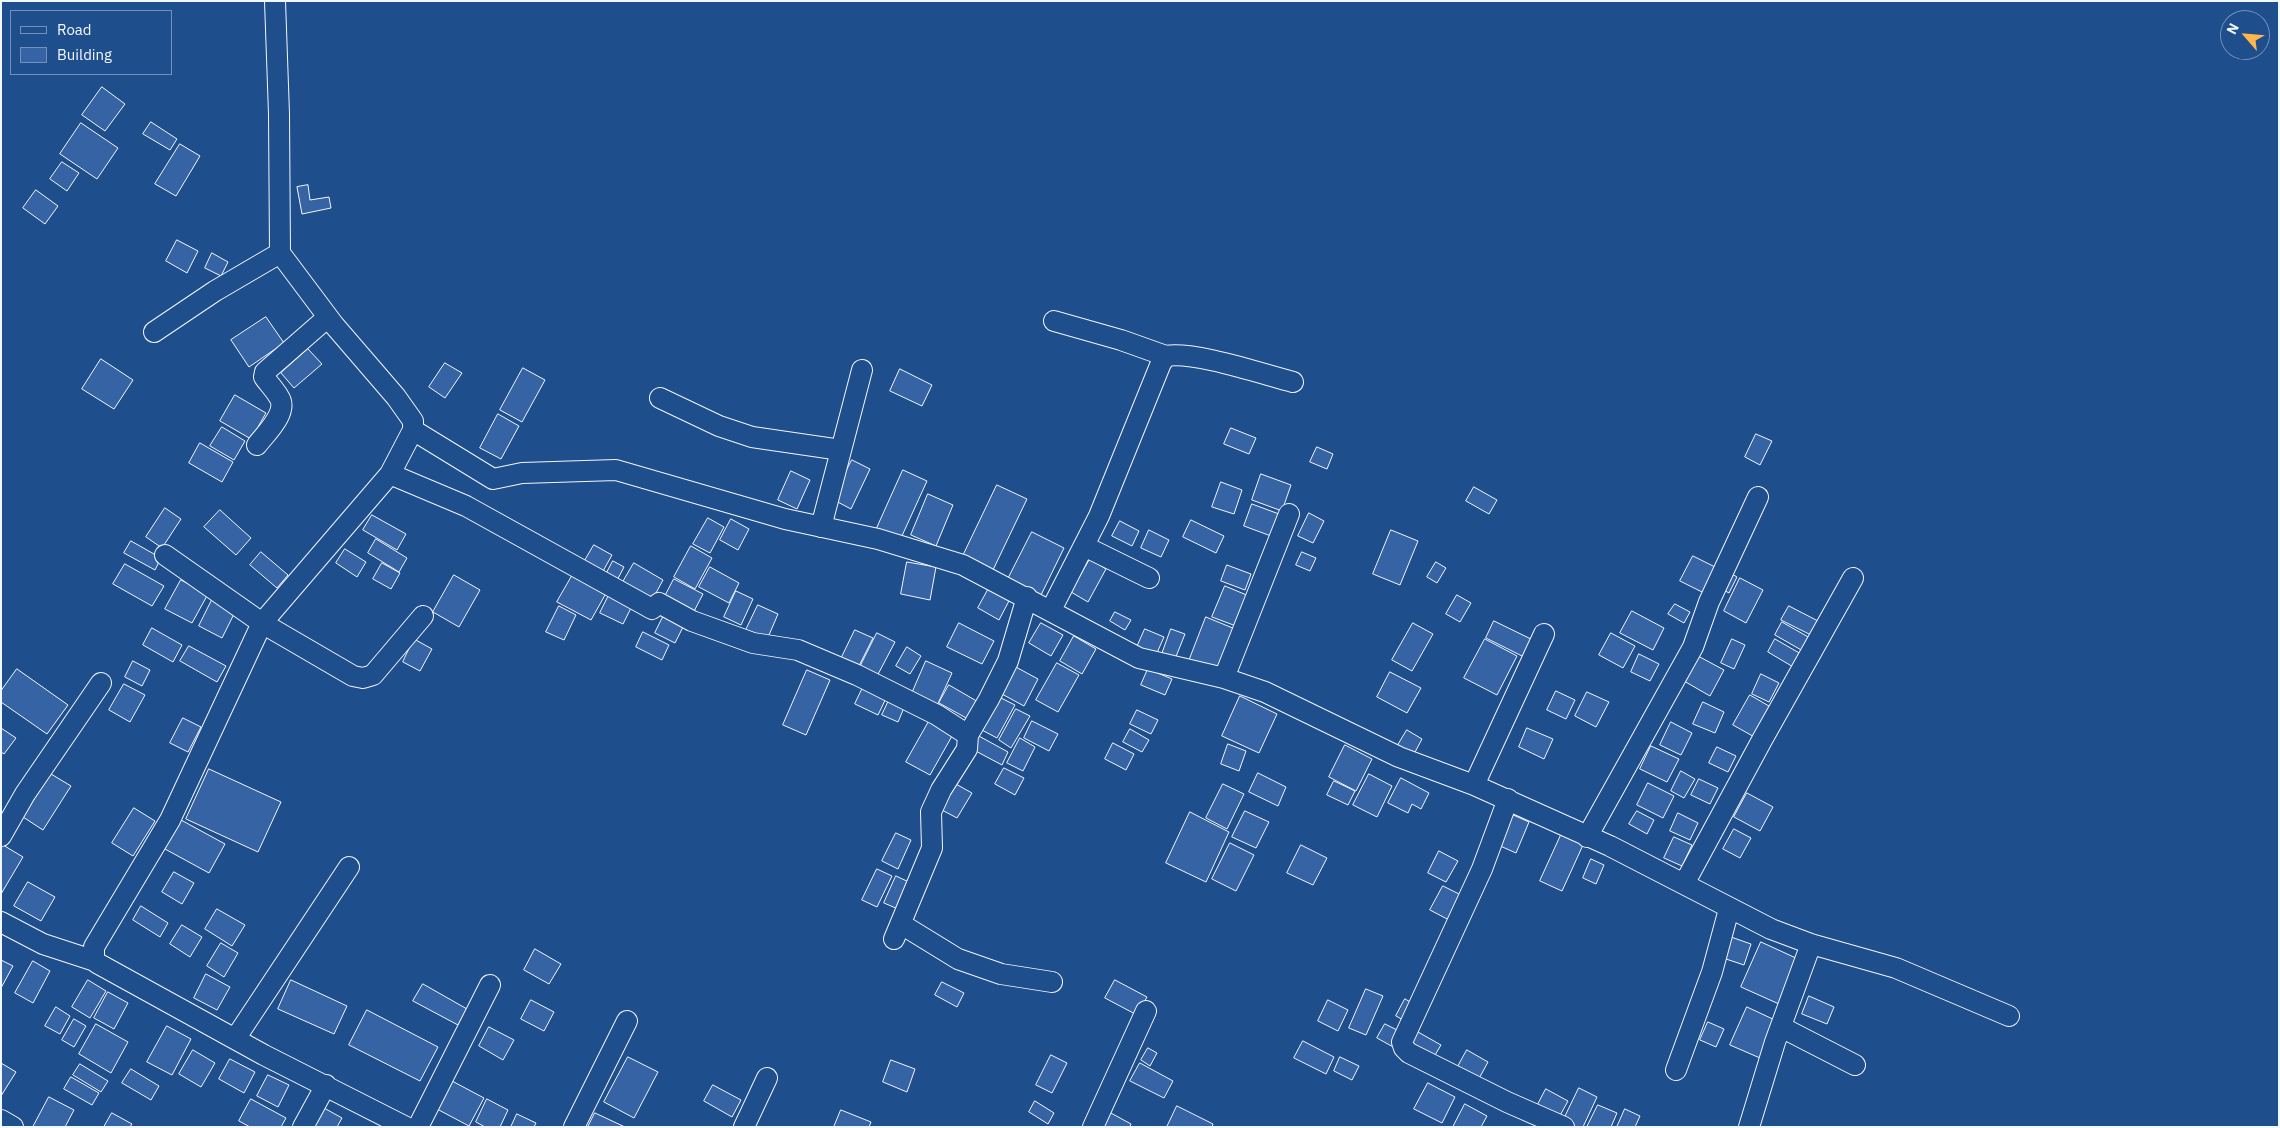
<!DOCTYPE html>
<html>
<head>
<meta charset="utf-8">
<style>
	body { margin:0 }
	#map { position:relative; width:2280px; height:1128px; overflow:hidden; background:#1f4e8c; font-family:"IBM Plex Sans",sans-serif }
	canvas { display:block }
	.frame { position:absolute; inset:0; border:2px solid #f2f6ff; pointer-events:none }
	.legend { position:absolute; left:10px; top:10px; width:162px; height:65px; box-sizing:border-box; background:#1f4e8c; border:1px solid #7391ba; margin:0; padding:6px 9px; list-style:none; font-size:15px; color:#f2f6ff }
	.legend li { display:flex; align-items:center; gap:10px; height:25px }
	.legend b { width:25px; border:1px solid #7391ba }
	.north { position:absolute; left:2220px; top:10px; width:50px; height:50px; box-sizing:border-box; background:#1f4e8c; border:1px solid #7391ba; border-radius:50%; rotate:297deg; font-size:14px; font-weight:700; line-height:20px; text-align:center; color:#f2f6ff }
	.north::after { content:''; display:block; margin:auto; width:18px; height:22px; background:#ffb74d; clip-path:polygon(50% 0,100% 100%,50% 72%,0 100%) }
</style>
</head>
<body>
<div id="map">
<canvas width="2280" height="1128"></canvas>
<div class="frame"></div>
<ul class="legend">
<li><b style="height:6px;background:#1f4e8c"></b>Road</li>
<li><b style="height:14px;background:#3563a3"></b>Building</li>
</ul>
<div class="north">N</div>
</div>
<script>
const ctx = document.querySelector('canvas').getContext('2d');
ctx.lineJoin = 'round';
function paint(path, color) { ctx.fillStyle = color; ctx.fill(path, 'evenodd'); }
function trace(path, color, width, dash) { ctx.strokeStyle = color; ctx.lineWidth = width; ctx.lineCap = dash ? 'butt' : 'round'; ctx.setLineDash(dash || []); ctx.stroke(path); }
const building = new Path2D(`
	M 102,87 L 125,104 L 105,131 L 82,115 Z
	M 151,122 L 177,139 L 170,150 L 143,134 Z
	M 81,123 L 118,148 L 97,179 L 60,154 Z
	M 180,144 L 200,156 L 176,196 L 155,184 Z
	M 62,162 L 79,173 L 67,191 L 50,179 Z
	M 308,185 L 310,200 L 329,197 L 331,208 L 302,214 L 297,187 Z
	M 36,190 L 58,206 L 45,224 L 23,208 Z
	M 177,240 L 198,251 L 187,273 L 166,261 Z
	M 212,253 L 228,262 L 221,276 L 205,268 Z
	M 266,317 L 284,343 L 249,367 L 231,340 Z
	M 308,349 L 322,364 L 294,388 L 281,373 Z
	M 101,359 L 133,380 L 114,409 L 82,389 Z
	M 445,363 L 462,373 L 445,398 L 429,387 Z
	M 523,368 L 545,380 L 522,422 L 500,410 Z
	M 900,369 L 932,385 L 922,406 L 890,391 Z
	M 235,395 L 266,413 L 251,439 L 220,421 Z
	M 498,414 L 519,426 L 501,459 L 480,448 Z
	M 222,427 L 245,441 L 234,460 L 210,446 Z
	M 1231,428 L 1256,438 L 1249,454 L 1224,444 Z
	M 1756,434 L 1772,441 L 1760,465 L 1745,457 Z
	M 200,443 L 233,462 L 222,482 L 189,463 Z
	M 1317,447 L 1333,454 L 1327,469 L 1310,462 Z
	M 852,460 L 870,469 L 851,509 L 832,499 Z
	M 903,470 L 927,481 L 901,538 L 877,528 Z
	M 791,471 L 810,480 L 797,509 L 778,500 Z
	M 1261,474 L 1291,485 L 1282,511 L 1252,500 Z
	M 1221,482 L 1242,490 L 1234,514 L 1212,507 Z
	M 997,485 L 1027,499 L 992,572 L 962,558 Z
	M 1474,487 L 1497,500 L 1489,514 L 1466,501 Z
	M 928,494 L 953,505 L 936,546 L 911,535 Z
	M 1252,504 L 1279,514 L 1271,536 L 1244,526 Z
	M 165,508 L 181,519 L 162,548 L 146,537 Z
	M 220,510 L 251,538 L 236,555 L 204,527 Z
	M 1309,513 L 1324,521 L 1313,543 L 1298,536 Z
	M 372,515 L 406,534 L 397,550 L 363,530 Z
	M 708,518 L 724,527 L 710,553 L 693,544 Z
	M 731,519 L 749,529 L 738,550 L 720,540 Z
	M 1191,520 L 1224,536 L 1216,553 L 1183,537 Z
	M 1120,521 L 1139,531 L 1132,546 L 1112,536 Z
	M 1149,530 L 1169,540 L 1161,557 L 1141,548 Z
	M 1391,530 L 1418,541 L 1400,585 L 1373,574 Z
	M 1032,532 L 1064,548 L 1041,595 L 1008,579 Z
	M 376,539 L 407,558 L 399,572 L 368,553 Z
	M 131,541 L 161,558 L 155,570 L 124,553 Z
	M 594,545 L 612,555 L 598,580 L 580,569 Z
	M 691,546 L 712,558 L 695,589 L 674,577 Z
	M 345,549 L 366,562 L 357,577 L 336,563 Z
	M 261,552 L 288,575 L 277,588 L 250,565 Z
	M 1302,552 L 1316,558 L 1310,571 L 1296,565 Z
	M 1693,556 L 1721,570 L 1708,595 L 1680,581 Z
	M 1090,559 L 1106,569 L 1088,602 L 1071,592 Z
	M 613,561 L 624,567 L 613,588 L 602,582 Z
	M 907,562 L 936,567 L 930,600 L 901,594 Z
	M 1436,562 L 1446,568 L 1437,583 L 1427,577 Z
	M 382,563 L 400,573 L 391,589 L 373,579 Z
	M 634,563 L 663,580 L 650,604 L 620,587 Z
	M 125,564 L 164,586 L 152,606 L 113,584 Z
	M 1227,565 L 1251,574 L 1245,590 L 1221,581 Z
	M 710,567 L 739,583 L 729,603 L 699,587 Z
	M 576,569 L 609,588 L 591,620 L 557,602 Z
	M 1727,571 L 1737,577 L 1729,593 L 1718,587 Z
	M 454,575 L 480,590 L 459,627 L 433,612 Z
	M 1740,578 L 1763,590 L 1746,623 L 1724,611 Z
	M 674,579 L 703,594 L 690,619 L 661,604 Z
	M 181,580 L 208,594 L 192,623 L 165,609 Z
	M 1225,586 L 1249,596 L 1236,626 L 1212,617 Z
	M 989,588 L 1010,599 L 999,620 L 978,608 Z
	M 736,591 L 753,599 L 741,625 L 724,617 Z
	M 610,593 L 633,604 L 623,624 L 600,613 Z
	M 1457,595 L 1471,603 L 1460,622 L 1446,614 Z
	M 213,598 L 236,610 L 222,638 L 199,626 Z
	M 1675,604 L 1690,612 L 1684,623 L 1668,614 Z
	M 758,605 L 778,614 L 766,642 L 745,632 Z
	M 559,606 L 576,615 L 564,640 L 546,632 Z
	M 1789,606 L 1818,621 L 1811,635 L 1781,620 Z
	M 667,609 L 687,619 L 675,643 L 655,633 Z
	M 1632,611 L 1664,628 L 1653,650 L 1620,633 Z
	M 1115,612 L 1131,620 L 1125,630 L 1110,621 Z
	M 1206,617 L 1235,629 L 1218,672 L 1189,661 Z
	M 1494,621 L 1533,640 L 1524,657 L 1486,638 Z
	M 1782,622 L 1810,638 L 1803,651 L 1775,635 Z
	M 959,623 L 994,641 L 982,664 L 947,647 Z
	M 1041,623 L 1063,635 L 1051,656 L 1029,643 Z
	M 1413,623 L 1433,634 L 1412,671 L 1392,660 Z
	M 152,628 L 182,645 L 173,662 L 143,645 Z
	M 1145,629 L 1164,637 L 1156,655 L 1137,647 Z
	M 1171,629 L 1185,634 L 1175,659 L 1162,654 Z
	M 855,630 L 873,638 L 856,672 L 839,663 Z
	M 643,632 L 669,645 L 662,660 L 636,647 Z
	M 877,633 L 895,642 L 875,680 L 858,671 Z
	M 1611,633 L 1635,646 L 1623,668 L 1599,655 Z
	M 1074,636 L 1096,649 L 1082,674 L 1060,661 Z
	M 414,639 L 432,649 L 420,671 L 403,662 Z
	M 1485,639 L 1517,656 L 1497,695 L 1464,678 Z
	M 1732,639 L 1745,645 L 1734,669 L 1721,663 Z
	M 1775,639 L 1808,658 L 1800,671 L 1768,652 Z
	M 189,646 L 226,666 L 217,682 L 180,661 Z
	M 907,647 L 921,656 L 910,674 L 896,666 Z
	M 1639,654 L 1659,664 L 1650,681 L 1631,672 Z
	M 1698,656 L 1724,670 L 1710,696 L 1684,681 Z
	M 133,661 L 150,670 L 142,686 L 125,677 Z
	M 926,661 L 952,673 L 935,710 L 910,698 Z
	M 1057,663 L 1079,675 L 1058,712 L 1036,700 Z
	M 1014,666 L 1038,679 L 1024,706 L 1000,693 Z
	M 17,669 L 68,705 L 47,734 L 1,702 L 1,691 Z
	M 1148,669 L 1172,679 L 1165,695 L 1141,685 Z
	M 807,670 L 830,680 L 806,735 L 783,725 Z
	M 1390,672 L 1421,688 L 1407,713 L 1377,697 Z
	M 1761,674 L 1779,683 L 1769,702 L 1752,694 Z
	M 866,681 L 889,692 L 878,715 L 855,704 Z
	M 124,684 L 145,695 L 130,722 L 109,710 Z
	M 949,685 L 980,703 L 970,720 L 939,703 Z
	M 1556,691 L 1575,700 L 1566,719 L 1547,710 Z
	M 1587,692 L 1609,702 L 1596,727 L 1575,716 Z
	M 1750,695 L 1774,709 L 1758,739 L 1733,725 Z
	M 891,696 L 906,703 L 898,722 L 882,715 Z
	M 997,696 L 1015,705 L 997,738 L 980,729 Z
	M 1240,696 L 1277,714 L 1259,753 L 1222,736 Z
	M 1703,702 L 1724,712 L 1715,733 L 1693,724 Z
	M 1016,709 L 1030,716 L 1011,748 L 999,740 Z
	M 1137,710 L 1158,720 L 1151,734 L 1130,724 Z
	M 932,716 L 956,729 L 930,775 L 906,762 Z
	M 183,718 L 201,727 L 188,752 L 170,743 Z
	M 1032,721 L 1058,734 L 1049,751 L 1024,738 Z
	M 1671,722 L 1692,733 L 1681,755 L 1660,745 Z
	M 1,728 L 16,738 L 4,754 L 1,752 Z
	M 1527,728 L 1553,739 L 1544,759 L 1519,747 Z
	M 1130,729 L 1149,740 L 1142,752 L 1123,742 Z
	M 1407,730 L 1422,739 L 1414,754 L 1398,745 Z
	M 977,735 L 1008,752 L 1002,765 L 970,748 Z
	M 1020,738 L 1035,747 L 1023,771 L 1007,763 Z
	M 1113,743 L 1134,754 L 1126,770 L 1105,759 Z
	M 1228,744 L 1246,751 L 1239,771 L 1221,764 Z
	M 1345,745 L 1372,759 L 1356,791 L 1329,777 Z
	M 1651,746 L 1679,759 L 1667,782 L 1640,769 Z
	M 1717,747 L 1736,756 L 1728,772 L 1709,763 Z
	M 1004,768 L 1024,778 L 1015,795 L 995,784 Z
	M 209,769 L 281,802 L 258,852 L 186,819 Z
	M 1681,771 L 1695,779 L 1684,798 L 1671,791 Z
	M 1258,773 L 1286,787 L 1278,806 L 1249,792 Z
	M 51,774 L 71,786 L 43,830 L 23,817 Z
	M 1369,774 L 1392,786 L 1377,817 L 1353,805 Z
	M 1401,778 L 1429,793 L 1421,809 L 1412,804 L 1408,813 L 1388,803 Z
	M 1699,779 L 1718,788 L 1710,804 L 1691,795 Z
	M 1334,781 L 1355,791 L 1348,805 L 1327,795 Z
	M 954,783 L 972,793 L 957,818 L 940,809 Z
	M 1648,783 L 1674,796 L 1663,818 L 1637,805 Z
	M 1223,784 L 1244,794 L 1227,829 L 1206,818 Z
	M 1747,793 L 1773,807 L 1760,831 L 1734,817 Z
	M 134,808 L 155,821 L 133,856 L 112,843 Z
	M 1245,811 L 1269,822 L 1256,848 L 1232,837 Z
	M 1637,811 L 1654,820 L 1647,834 L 1629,824 Z
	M 1190,812 L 1229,832 L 1206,882 L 1166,863 Z
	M 1678,813 L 1698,823 L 1690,840 L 1670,831 Z
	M 1511,814 L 1529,822 L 1516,853 L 1498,845 Z
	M 181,820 L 225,844 L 209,873 L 165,849 Z
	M 1734,829 L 1751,838 L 1740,858 L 1723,849 Z
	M 896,833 L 911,840 L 898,869 L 882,861 Z
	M 1561,835 L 1583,845 L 1562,891 L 1540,881 Z
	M 1674,837 L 1692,845 L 1682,866 L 1664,858 Z
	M 1230,843 L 1254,855 L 1236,891 L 1212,879 Z
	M 3,845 L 23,857 L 1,894 L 1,848 Z
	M 1301,845 L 1327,858 L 1313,885 L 1287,873 Z
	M 1439,851 L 1458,861 L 1446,882 L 1428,873 Z
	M 1591,859 L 1604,865 L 1596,884 L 1583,878 Z
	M 877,869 L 892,876 L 877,907 L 862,900 Z
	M 174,872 L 194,883 L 182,904 L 162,892 Z
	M 896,876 L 911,883 L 898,909 L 884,903 Z
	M 28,882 L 55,897 L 41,921 L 14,906 Z
	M 1443,886 L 1461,895 L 1449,920 L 1430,910 Z
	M 141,906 L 168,923 L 160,937 L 133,920 Z
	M 217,909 L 245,925 L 232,946 L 205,929 Z
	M 182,925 L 202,937 L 190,957 L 170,944 Z
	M 1731,937 L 1751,944 L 1744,965 L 1723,958 Z
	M 1761,942 L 1798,959 L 1779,1004 L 1741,987 Z
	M 221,943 L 238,953 L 224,977 L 207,966 Z
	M 535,949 L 561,964 L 549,984 L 524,970 Z
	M 1,960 L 13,966 L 1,988 Z
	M 33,961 L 50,971 L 33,1003 L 15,993 Z
	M 206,974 L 230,987 L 217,1010 L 194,998 Z
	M 88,980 L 106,991 L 90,1018 L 72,1007 Z
	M 291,980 L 347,1006 L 334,1034 L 278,1009 Z
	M 1115,980 L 1147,997 L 1137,1015 L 1105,998 Z
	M 942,982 L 964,993 L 957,1007 L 935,995 Z
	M 423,984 L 467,1009 L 458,1025 L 413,1001 Z
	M 1366,989 L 1383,996 L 1366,1035 L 1349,1028 Z
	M 108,992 L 128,1003 L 114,1029 L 94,1018 Z
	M 1809,996 L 1834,1007 L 1827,1024 L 1802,1014 Z
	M 1405,999 L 1414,1004 L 1405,1021 L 1396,1016 Z
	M 531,1000 L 554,1012 L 544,1031 L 521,1019 Z
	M 1328,1000 L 1348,1010 L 1338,1031 L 1318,1021 Z
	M 56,1007 L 70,1016 L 60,1034 L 45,1026 Z
	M 1747,1007 L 1777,1021 L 1760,1058 L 1730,1045 Z
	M 367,1010 L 438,1047 L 420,1081 L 349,1045 Z
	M 74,1019 L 86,1026 L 74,1047 L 62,1040 Z
	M 1708,1022 L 1724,1029 L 1716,1047 L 1700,1040 Z
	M 96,1024 L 128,1042 L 111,1073 L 79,1054 Z
	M 1385,1024 L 1403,1033 L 1395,1048 L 1377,1038 Z
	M 167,1026 L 191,1039 L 172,1075 L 147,1062 Z
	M 489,1027 L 514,1040 L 503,1060 L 479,1046 Z
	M 1418,1032 L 1441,1045 L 1432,1060 L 1409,1047 Z
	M 1303,1041 L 1334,1057 L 1326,1074 L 1294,1058 Z
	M 1148,1048 L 1157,1053 L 1150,1066 L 1141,1060 Z
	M 193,1050 L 215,1063 L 201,1087 L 179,1074 Z
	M 1467,1050 L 1488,1062 L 1476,1084 L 1455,1072 Z
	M 1051,1055 L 1067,1063 L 1052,1093 L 1036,1085 Z
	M 628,1057 L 658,1072 L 634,1118 L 604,1102 Z
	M 1340,1057 L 1359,1066 L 1352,1080 L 1334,1071 Z
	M 230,1059 L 255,1072 L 244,1093 L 219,1079 Z
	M 891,1060 L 915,1069 L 907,1092 L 883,1082 Z
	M 1,1063 L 16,1072 L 1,1096 Z
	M 1140,1063 L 1173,1081 L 1164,1098 L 1130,1081 Z
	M 80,1064 L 108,1081 L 101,1092 L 73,1075 Z
	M 131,1069 L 159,1086 L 151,1100 L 122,1083 Z
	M 268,1075 L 289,1085 L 278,1107 L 257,1096 Z
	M 71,1077 L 99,1093 L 92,1105 L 64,1089 Z
	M 452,1081 L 484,1098 L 469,1126 L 437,1109 Z
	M 1428,1083 L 1455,1097 L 1442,1123 L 1414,1109 Z
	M 713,1085 L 741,1100 L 732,1117 L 704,1101 Z
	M 1579,1088 L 1597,1097 L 1583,1127 L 1575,1127 L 1563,1121 Z
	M 1546,1089 L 1568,1101 L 1557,1121 L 1535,1110 Z
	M 49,1097 L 74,1110 L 65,1127 L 33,1127 Z
	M 251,1099 L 286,1118 L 281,1127 L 250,1127 L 239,1121 Z
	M 487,1099 L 508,1110 L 500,1127 L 485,1127 L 476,1122 Z
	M 1035,1101 L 1054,1113 L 1048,1124 L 1029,1112 Z
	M 1465,1104 L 1487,1116 L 1481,1127 L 1453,1127 Z
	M 1598,1105 L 1617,1113 L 1611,1127 L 1587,1127 Z
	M 1177,1106 L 1213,1124 L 1212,1127 L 1167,1127 Z
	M 324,1108 L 342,1118 L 337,1127 L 313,1127 Z
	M 1625,1109 L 1640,1116 L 1635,1127 L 1617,1127 Z
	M 841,1110 L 871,1122 L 869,1127 L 834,1127 Z
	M 1109,1112 L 1131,1124 L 1130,1127 L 1100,1127 Z
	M 112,1113 L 132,1124 L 130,1127 L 104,1127 Z
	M 595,1113 L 625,1127 L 588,1127 Z
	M 517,1114 L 536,1123 L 534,1127 L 511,1127 Z`);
paint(building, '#3563a3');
trace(building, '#f2f6ff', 1);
const street = new Path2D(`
	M 275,1 L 279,114 L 280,253 L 334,325 L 396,397 L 413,421 L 413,430 L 390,474 L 262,623 L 170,820 L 94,947 L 94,958 L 97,963 L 264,1055 L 406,1127
	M 1054,321 L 1121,340 L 1166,356
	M 154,332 L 215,291 L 280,253
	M 660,398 L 719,426 L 752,437 L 841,450
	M 413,430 L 493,479 L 522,473 L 616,470 L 785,519 L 878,539 L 963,565 L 1139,658 L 1224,678 L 1265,692 L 1399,757 L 1474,785 L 1610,846 L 1771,929 L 1811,944 L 1896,968 L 2009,1016
	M 257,445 C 266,433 289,412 279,397 C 275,390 269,384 264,377 L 265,372 L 328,317
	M 390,474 L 466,506 L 652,609 L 659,603 L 692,621 L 753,643 L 798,650 L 857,675 L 937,715 L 968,735 L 967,749 L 941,790 L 931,812 L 932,848 L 894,939
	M 821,527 L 862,370
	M 1084,546 L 1149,578
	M 165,555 L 262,623 L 353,676 L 363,678 L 373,675 L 423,616
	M 1051,610 L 1099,516 L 1161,363 L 1166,356 C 1194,351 1262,374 1293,382
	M 1224,678 L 1289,514
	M 968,735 L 989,699 L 1008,661 L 1027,597
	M 1474,785 L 1544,634
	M 1508,799 L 1482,869 L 1402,1042 L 1404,1048 L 1409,1053 L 1507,1102 L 1564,1127
	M 1,836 L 25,794 L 101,683
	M 1587,837 L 1693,647 L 1709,602 L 1758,497
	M 1684,884 L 1762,740 L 1853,578
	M 1,922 L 43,944 L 95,961
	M 901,924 L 958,959 L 1001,974 L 1052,982
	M 1781,1027 L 1855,1065
	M 235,1039 L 349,867
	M 1676,1070 L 1712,972 L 1729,909
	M 1,1120 L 13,1127
	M 303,1127 L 326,1085
	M 418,1127 L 490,985
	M 574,1127 L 627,1021
	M 744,1127 L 767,1078
	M 1093,1127 L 1146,1011
	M 1749,1127 L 1775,1042 L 1811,944`);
trace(street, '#f2f6ff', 22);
trace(street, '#1f4e8c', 20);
</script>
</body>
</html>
